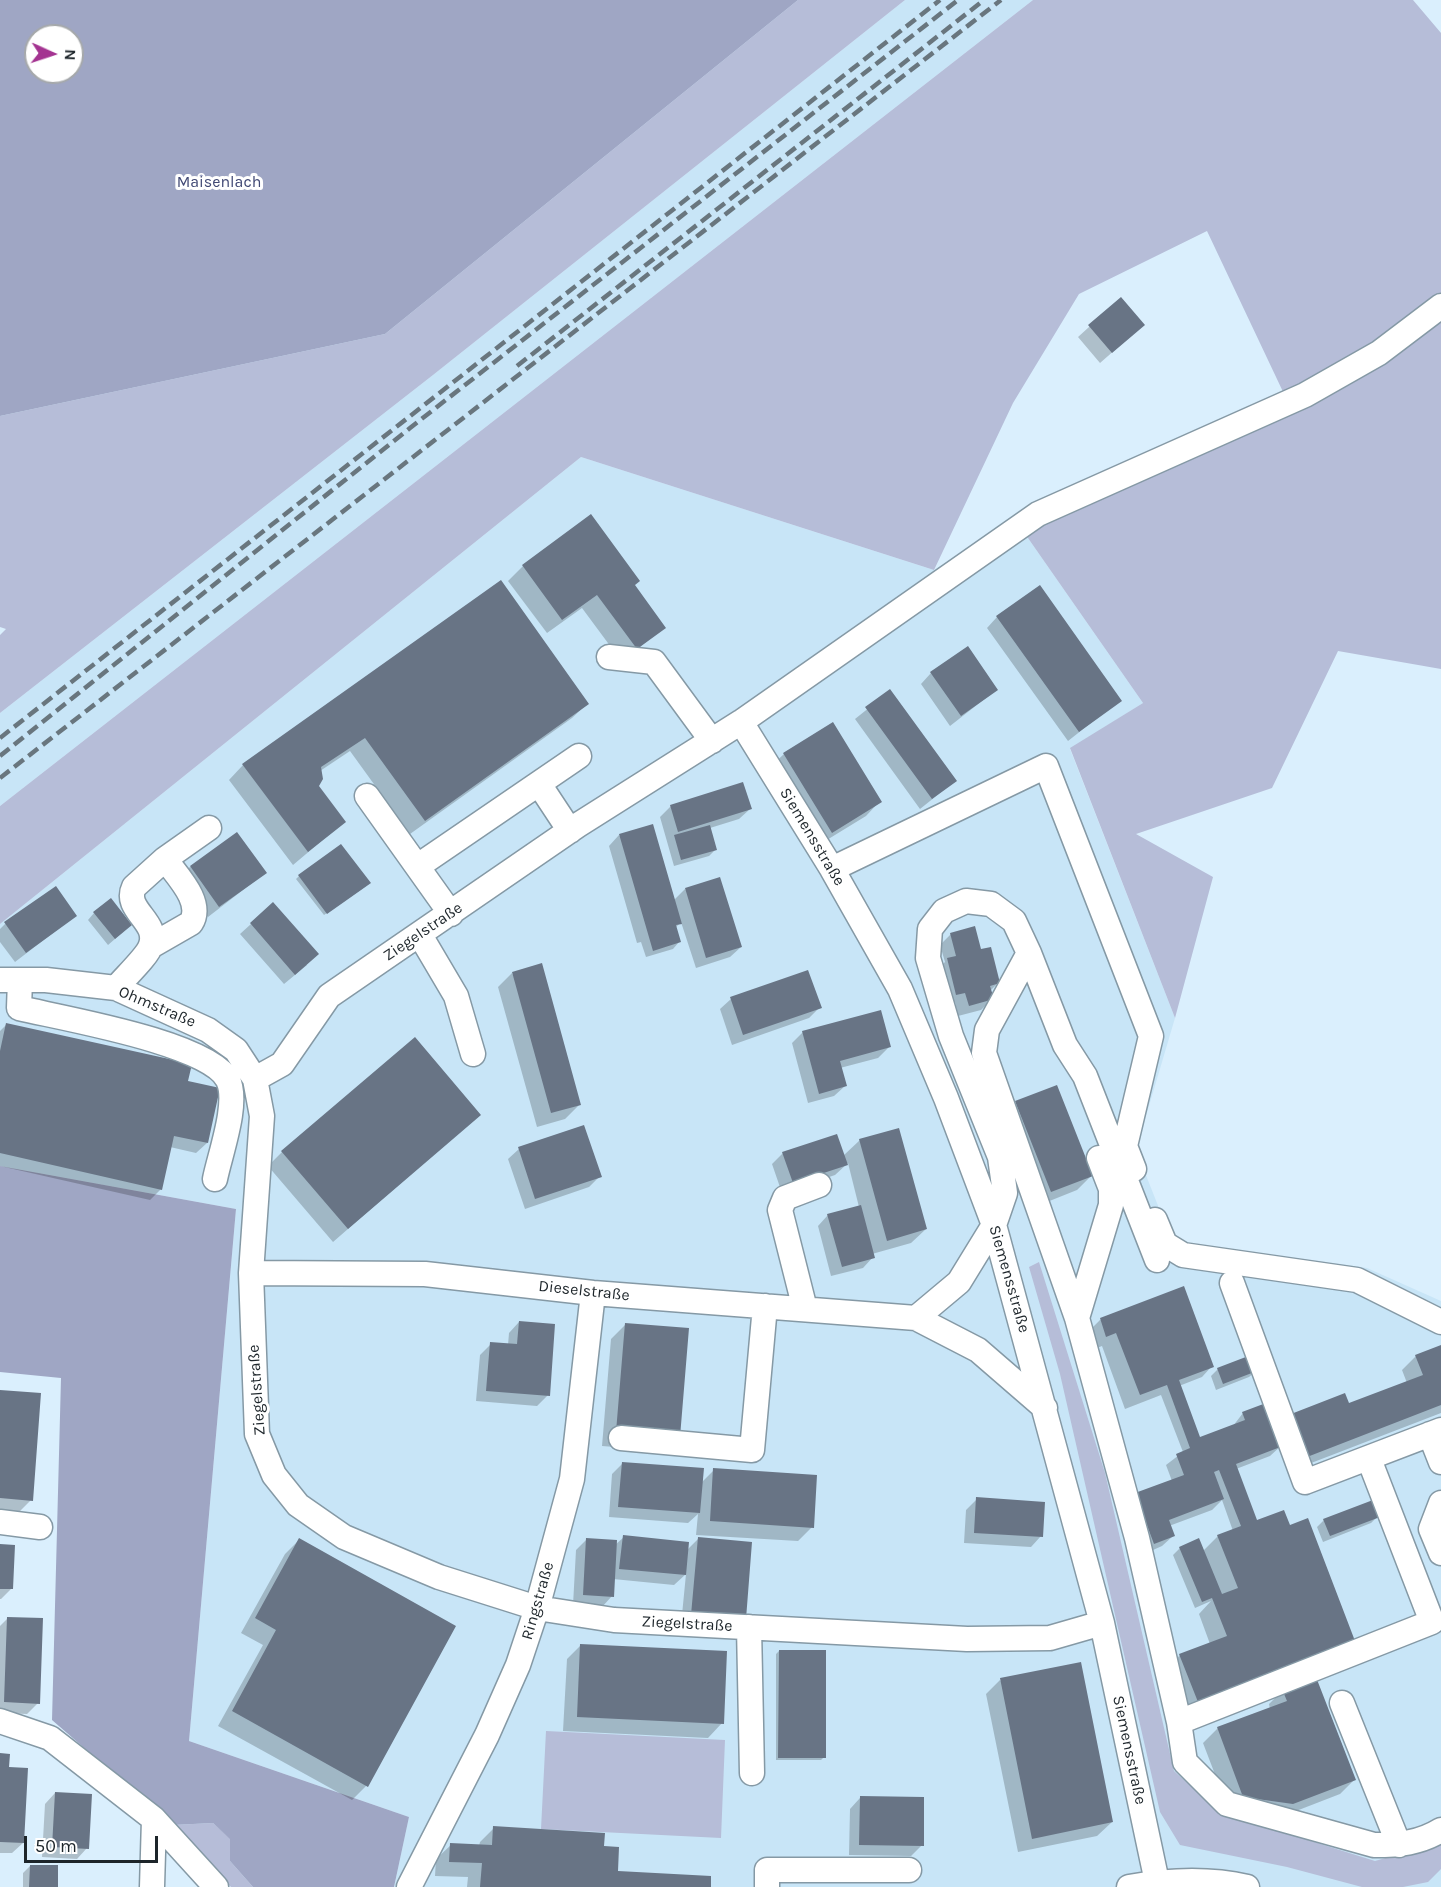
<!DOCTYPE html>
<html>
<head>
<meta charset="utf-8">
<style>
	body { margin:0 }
	#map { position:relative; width:1441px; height:1887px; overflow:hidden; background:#daeffd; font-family:Karla,sans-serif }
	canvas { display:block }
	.north { position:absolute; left:24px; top:24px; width:60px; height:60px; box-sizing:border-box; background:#fff; border:2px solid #a5a8aa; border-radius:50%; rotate:93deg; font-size:16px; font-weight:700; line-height:24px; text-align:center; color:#1d252a }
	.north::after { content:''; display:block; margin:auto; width:21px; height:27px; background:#a43491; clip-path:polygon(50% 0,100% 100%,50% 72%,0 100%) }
	.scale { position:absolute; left:24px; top:1836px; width:134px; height:27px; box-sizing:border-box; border:3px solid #1d252a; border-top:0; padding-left:8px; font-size:18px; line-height:21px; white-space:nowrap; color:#1d252a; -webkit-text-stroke:4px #fff; paint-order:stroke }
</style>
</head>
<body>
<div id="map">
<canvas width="1441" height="1887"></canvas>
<div class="north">N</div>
<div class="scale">50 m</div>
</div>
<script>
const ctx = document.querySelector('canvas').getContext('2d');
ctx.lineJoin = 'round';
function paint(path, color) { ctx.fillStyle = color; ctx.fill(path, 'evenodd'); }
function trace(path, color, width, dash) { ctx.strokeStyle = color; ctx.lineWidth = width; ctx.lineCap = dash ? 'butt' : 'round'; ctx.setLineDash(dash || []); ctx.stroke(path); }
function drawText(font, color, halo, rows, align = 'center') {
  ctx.font = font + ' Karla,sans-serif'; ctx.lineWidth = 6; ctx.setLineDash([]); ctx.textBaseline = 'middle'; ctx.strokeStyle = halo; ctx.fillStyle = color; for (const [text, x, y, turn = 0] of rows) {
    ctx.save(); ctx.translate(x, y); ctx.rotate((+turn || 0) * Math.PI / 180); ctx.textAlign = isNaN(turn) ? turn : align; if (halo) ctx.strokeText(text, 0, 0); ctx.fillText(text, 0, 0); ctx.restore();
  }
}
paint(new Path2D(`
	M 905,0 L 1033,0 L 0,806 L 0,713 L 433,375 Z
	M 581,457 L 934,570 L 1014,518 L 1143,703 L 1070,749 L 1175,1018 L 1136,1150 L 1172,1241 L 1367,1268 L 1441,1301 L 1441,1887 L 394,1887 L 409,1817 L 189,1741 L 236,1209 L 0,1166 L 0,924 Z`), '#c8e5f7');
paint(new Path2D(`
	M 798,0 L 905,0 L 433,375 L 0,713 L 0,635 L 6,629 L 0,627 L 0,416 L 385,334 Z
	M 1033,0 L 1413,0 L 1441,33 L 1441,669 L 1338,651 L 1272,788 L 1136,834 L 1213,877 L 1175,1018 L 1070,748 L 1143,703 L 1014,518 L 1285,396 L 1207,231 L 1079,294 L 1013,403 L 934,570 L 581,457 L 0,924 L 0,806 Z
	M 1039,1262 L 1105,1473 L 1174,1771 L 1221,1813 L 1375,1861 L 1441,1842 L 1441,1869 L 1428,1882 L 1403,1887 L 1362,1887 L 1287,1867 L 1180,1845 L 1160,1812 L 1060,1374 L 1029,1267 Z
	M 546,1731 L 725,1740 L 721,1838 L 541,1829 Z
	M 213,1823 L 231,1839 L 230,1861 L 253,1887 L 231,1887 L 173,1825 Z`), '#b6bdd8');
paint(new Path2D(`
	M 0,0 L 798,0 L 385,334 L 0,416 ZM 36,36 L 72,36 L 72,72 L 36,72 Z
	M 0,1166 L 236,1209 L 189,1741 L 409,1817 L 394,1887 L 253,1887 L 230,1861 L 230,1839 L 213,1823 L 173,1825 L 52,1720 L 61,1378 L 0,1372 Z`), '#9fa6c4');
paint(new Path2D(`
	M 1120,299 L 1132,335 L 1100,363 L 1078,337 Z
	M 590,516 L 633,586 L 664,627 L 622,662 L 582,608 L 547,633 L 508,581 L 523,566 Z
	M 501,582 L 587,704 L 572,718 L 410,834 L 350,751 L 320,771 L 317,786 L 344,822 L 293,865 L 229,780 L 243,765 Z
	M 997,617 L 1120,700 L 1068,741 L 987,628 Z
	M 931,673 L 996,690 L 950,726 L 921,684 Z
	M 890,691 L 955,781 L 920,809 L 855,719 Z
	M 784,754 L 880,801 L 866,816 L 817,846 L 769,768 Z
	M 671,806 L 750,809 L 739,819 L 710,828 L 716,849 L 709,856 L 674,866 L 660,817 Z
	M 619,835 L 673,901 L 685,889 L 741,947 L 730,957 L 696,968 L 681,922 L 675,928 L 679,942 L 673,949 L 646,957 L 641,942 L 637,943 L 609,846 Z
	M 190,867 L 265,873 L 208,917 L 180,877 Z
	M 299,876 L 366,886 L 324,915 L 296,879 Z
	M 94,913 L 123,932 L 108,945 L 88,920 Z
	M 75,916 L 15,962 L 0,942 L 0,929 L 5,924 Z
	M 251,924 L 307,965 L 284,984 L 240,934 Z
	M 951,934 L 980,951 L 998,983 L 990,991 L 992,999 L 981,1010 L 958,1016 L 955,1002 L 946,1005 L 937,970 L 945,962 L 940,945 Z
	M 512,973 L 579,1105 L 565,1119 L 537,1127 L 498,987 Z
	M 731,999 L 820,1007 L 809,1018 L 732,1045 L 720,1009 Z
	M 7,1024 L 187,1082 L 207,1143 L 196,1153 L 170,1147 L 161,1189 L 150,1200 L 0,1166 L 0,1031 Z
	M 803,1032 L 889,1047 L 878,1058 L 840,1068 L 845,1086 L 834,1096 L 808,1103 L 792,1043 Z
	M 1016,1102 L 1091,1176 L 1077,1190 L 1037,1206 L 1002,1117 Z
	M 479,1115 L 333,1242 L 268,1166 L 282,1152 Z
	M 860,1140 L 926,1229 L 911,1243 L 872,1254 L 873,1257 L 863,1268 L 831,1276 L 818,1226 L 828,1215 L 859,1207 L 848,1163 L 835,1175 L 782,1193 L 772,1164 L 783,1153 L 843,1156 Z
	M 519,1149 L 600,1176 L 589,1187 L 525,1209 L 508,1159 Z
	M 1183,1288 L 1212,1366 L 1202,1377 L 1179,1386 L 1200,1440 L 1233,1426 L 1243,1413 L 1276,1431 L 1348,1405 L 1407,1383 L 1402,1370 L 1416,1356 L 1441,1349 L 1441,1413 L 1293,1470 L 1283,1444 L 1270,1456 L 1236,1469 L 1251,1524 L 1289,1527 L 1353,1641 L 1183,1715 L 1166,1670 L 1180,1655 L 1210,1644 L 1199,1614 L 1211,1601 L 1195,1608 L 1173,1555 L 1180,1548 L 1203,1551 L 1218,1536 L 1233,1531 L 1222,1500 L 1212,1510 L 1169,1526 L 1173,1536 L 1162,1546 L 1144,1554 L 1126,1505 L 1172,1481 L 1166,1465 L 1183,1452 L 1161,1395 L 1125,1409 L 1102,1346 L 1092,1350 L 1086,1334 L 1100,1320 Z
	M 519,1322 L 548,1395 L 537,1406 L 476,1401 L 480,1355 L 491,1344 L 508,1345 L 509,1333 Z
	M 625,1325 L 664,1451 L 602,1446 L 611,1339 Z
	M 1218,1369 L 1256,1371 L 1249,1377 L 1216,1390 L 1211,1376 Z
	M 0,1392 L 31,1500 L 17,1514 L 0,1513 Z
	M 622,1464 L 701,1483 L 714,1470 L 812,1527 L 798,1541 L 696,1535 L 698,1514 L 688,1523 L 609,1517 L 612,1474 Z
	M 977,1499 L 1041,1536 L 1031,1547 L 964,1543 L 966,1510 Z
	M 1378,1516 L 1371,1523 L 1323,1542 L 1317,1527 L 1324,1520 Z
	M 624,1537 L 687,1550 L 698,1539 L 751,1543 L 681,1625 L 686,1574 L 674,1585 L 613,1579 L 612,1596 L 602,1607 L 573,1605 L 576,1550 L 587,1539 L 615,1545 Z
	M 299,1540 L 366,1786 L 352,1800 L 218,1726 L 263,1645 L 241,1633 L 285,1554 Z
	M 0,1546 L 11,1589 L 1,1599 L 0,1599 Z
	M 8,1618 L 38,1703 L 27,1714 L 0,1713 L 0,1626 Z
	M 581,1645 L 722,1723 L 708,1738 L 563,1731 L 567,1659 Z
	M 779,1651 L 824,1757 L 821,1760 L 776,1760 L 776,1654 Z
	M 1000,1680 L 1112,1822 L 1097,1836 L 1018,1852 L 986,1694 Z
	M 1283,1690 L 1354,1780 L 1340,1794 L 1278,1818 L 1229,1811 L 1203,1743 L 1218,1728 L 1270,1709 L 1269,1704 Z
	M 0,1755 L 7,1769 L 23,1843 L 12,1853 L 0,1853 Z
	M 55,1793 L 87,1848 L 77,1859 L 42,1857 L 45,1804 Z
	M 860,1798 L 922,1845 L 911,1856 L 849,1855 L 850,1809 Z
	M 494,1828 L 603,1848 L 616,1873 L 709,1887 L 467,1887 L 468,1877 L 435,1876 L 436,1859 L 451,1845 L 479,1846 L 480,1842 Z
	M 30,1866 L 57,1887 L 23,1887 L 23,1873 Z`), '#0003');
paint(new Path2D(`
	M 1121,297 L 1145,325 L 1112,353 L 1088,325 Z
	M 591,514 L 640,581 L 635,585 L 666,628 L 637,649 L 597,595 L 562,620 L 522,565 Z
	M 501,580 L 589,704 L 425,821 L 365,738 L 321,767 L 323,779 L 319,786 L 346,822 L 308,852 L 242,764 Z
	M 1040,585 L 1122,701 L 1079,732 L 996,616 Z
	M 968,646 L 998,690 L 961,716 L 930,672 Z
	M 890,689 L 957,781 L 932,799 L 865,707 Z
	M 833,722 L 882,802 L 832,833 L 783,753 Z
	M 743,782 L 752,809 L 678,832 L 670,805 Z
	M 653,824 L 682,924 L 676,925 L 681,942 L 653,951 L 619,834 Z
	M 710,825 L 717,850 L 681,860 L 674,835 Z
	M 237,832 L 267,873 L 219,907 L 190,866 Z
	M 341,844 L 371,883 L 327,914 L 298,875 Z
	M 720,877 L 742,947 L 706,958 L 685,888 Z
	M 56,886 L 77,916 L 26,953 L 4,922 Z
	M 111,898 L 132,925 L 115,939 L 93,912 Z
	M 273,902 L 319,954 L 295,975 L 250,923 Z
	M 975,926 L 981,949 L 991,947 L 1000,983 L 990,986 L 994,999 L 969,1006 L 965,993 L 956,995 L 947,958 L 956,956 L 950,933 Z
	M 542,963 L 581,1105 L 551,1113 L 512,972 Z
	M 808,970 L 822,1008 L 743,1035 L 730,997 Z
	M 881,1010 L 891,1047 L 840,1061 L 847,1086 L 819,1094 L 802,1031 Z
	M 6,1023 L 192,1064 L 188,1081 L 220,1088 L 208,1143 L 174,1136 L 162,1190 L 0,1153 L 0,1051 Z
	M 415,1037 L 481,1115 L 348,1229 L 281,1151 Z
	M 1057,1085 L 1093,1176 L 1051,1192 L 1015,1101 Z
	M 584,1125 L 602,1177 L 535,1199 L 518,1147 Z
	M 899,1128 L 927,1229 L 887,1241 L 859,1139 Z
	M 837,1134 L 848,1165 L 793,1183 L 782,1152 Z
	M 861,1205 L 875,1258 L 842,1267 L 827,1214 Z
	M 1184,1286 L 1214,1367 L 1179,1380 L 1200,1437 L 1245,1420 L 1242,1412 L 1266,1403 L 1283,1446 L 1236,1464 L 1257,1520 L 1284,1510 L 1290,1525 L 1308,1518 L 1355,1641 L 1198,1702 L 1179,1654 L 1227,1636 L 1212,1598 L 1202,1602 L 1179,1547 L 1199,1538 L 1222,1594 L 1238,1588 L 1217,1535 L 1241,1526 L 1219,1470 L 1214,1472 L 1224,1499 L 1169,1520 L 1175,1536 L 1154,1544 L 1135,1493 L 1184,1475 L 1176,1454 L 1190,1448 L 1167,1385 L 1140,1395 L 1116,1333 L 1106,1337 L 1100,1318 Z
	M 519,1321 L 555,1324 L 550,1396 L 486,1391 L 490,1342 L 517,1344 Z
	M 625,1323 L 689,1328 L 680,1437 L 616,1432 Z
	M 1441,1345 L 1441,1405 L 1307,1457 L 1291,1414 L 1345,1393 L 1349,1403 L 1423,1375 L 1415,1355 Z
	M 1251,1355 L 1257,1371 L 1223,1384 L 1217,1368 Z
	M 0,1390 L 41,1393 L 33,1501 L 0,1498 Z
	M 622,1462 L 704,1468 L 700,1513 L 618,1507 Z
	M 713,1468 L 817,1475 L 814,1528 L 710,1521 Z
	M 976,1497 L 1045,1502 L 1043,1537 L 974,1533 Z
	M 1373,1500 L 1380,1517 L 1330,1536 L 1323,1519 Z
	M 623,1535 L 689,1542 L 686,1575 L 619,1569 Z
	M 698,1537 L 752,1542 L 746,1619 L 691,1615 Z
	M 299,1538 L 456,1626 L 368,1787 L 232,1711 L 276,1630 L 255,1618 Z
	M 586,1538 L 617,1540 L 614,1597 L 583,1595 Z
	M 0,1544 L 15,1545 L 13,1589 L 0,1589 Z
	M 7,1617 L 43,1618 L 40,1704 L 4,1702 Z
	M 580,1644 L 727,1651 L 724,1724 L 577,1717 Z
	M 779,1650 L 826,1650 L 826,1758 L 778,1758 Z
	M 1081,1662 L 1113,1822 L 1032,1839 L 1000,1678 Z
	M 1316,1677 L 1356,1780 L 1293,1804 L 1243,1797 L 1217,1727 L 1287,1701 L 1282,1689 Z
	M 0,1753 L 10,1754 L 9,1767 L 28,1768 L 24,1843 L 0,1842 Z
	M 55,1792 L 92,1794 L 89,1849 L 52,1847 Z
	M 860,1796 L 924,1797 L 924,1846 L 859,1845 Z
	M 493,1826 L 605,1833 L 604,1846 L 619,1847 L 618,1871 L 711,1876 L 711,1887 L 480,1887 L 482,1863 L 449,1862 L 450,1843 L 492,1845 Z
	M 30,1865 L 58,1865 L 58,1887 L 29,1887 Z`), '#687485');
const minor = new Path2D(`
	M 609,657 L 654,662 L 712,741
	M 741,722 L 832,869 L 900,989 L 946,1098 L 994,1225 L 1102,1623 L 1157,1882
	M 539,784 L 570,831
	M 367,796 L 451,914
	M 418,866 L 579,756
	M 832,869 L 1046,766 L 1151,1036 L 1125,1146 L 1134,1169
	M 420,935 L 456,996 L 473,1054
	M 151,946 L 191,923 C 204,902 177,876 165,859 L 209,828
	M 1029,953 L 987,1030 L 984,1053 L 1077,1318
	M 0,980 L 46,980 L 116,988 L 208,1030 L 236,1050 L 255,1079
	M 20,980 L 19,1008 C 61,1018 210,1043 228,1080 C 239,1103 220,1154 215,1179
	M 116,988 C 124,978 148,956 151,945 C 159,921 123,910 134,887 L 165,859
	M 1099,1158 L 1111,1189 L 1111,1205 L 1077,1318 L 1137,1538 L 1179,1722 L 1185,1762 L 1227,1804 L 1374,1845 C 1399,1845 1420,1843 1441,1830
	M 1155,1220 L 1165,1244 L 1183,1255 L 1357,1280 L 1441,1322
	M 251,1273 L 425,1274 L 593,1293 L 916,1318 L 959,1282 L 994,1225 L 1005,1193 L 1000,1157 L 951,1036 L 928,958 L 930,929 L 944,911 L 966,901 L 991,904 L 1014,921 L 1029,953 L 1065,1045 L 1085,1076 L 1157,1260
	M 1232,1283 L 1305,1482 L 1441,1430
	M 805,1309 L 780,1210 L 785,1198 L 819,1185
	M 916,1318 L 978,1350 L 1045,1408
	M 1430,1434 L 1441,1462
	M 621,1438 L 752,1450 L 765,1306
	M 1441,1503 L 1431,1529 L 1441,1553
	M 0,1522 L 40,1527
	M 1102,1623 L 1050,1638 L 967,1639 L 614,1620 L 537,1608 L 439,1577 L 344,1537 L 298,1505 L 274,1475 L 257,1434 L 251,1273 L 262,1116 L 255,1079 L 282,1064 L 329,996 L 578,825 L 741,722 L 1038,514 L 1305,395 L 1379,353 L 1441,306
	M 749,1627 L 752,1773
	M 1342,1703 L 1399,1845
	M 0,1721 L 50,1738 L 154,1819 L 216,1887
	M 1179,1722 L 1432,1622 L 1369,1459
	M 152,1887 L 154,1819
	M 409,1887 L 487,1735 L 518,1665 L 537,1608 L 572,1479 L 593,1293
	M 767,1887 L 767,1870 L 909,1870
	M 1129,1887 C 1168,1880 1209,1878 1247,1887`);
trace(minor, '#8599a5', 27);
trace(minor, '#fff', 24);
trace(new Path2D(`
	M 517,366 L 984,0
	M 0,738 L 940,0
	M 0,756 L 410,428 L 958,0
	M 0,778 L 1001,0`), '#69767e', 4.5, [12, 6]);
drawText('16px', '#404874', '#fff', [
	["Maisenlach",219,182]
]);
drawText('16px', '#1d252a', '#fff', [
	["Siemensstraße",812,837,59],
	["Ziegelstraße",423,932,-34],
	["Ohmstraße",157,1007,23],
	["Siemensstraße",1009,1279,74],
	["Dieselstraße",584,1291,6],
	["Ziegelstraße",257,1390,-94],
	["Ringstraße",538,1601,-74],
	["Ziegelstraße",687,1624,3],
	["Siemensstraße",1129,1750,78]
]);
</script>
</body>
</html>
